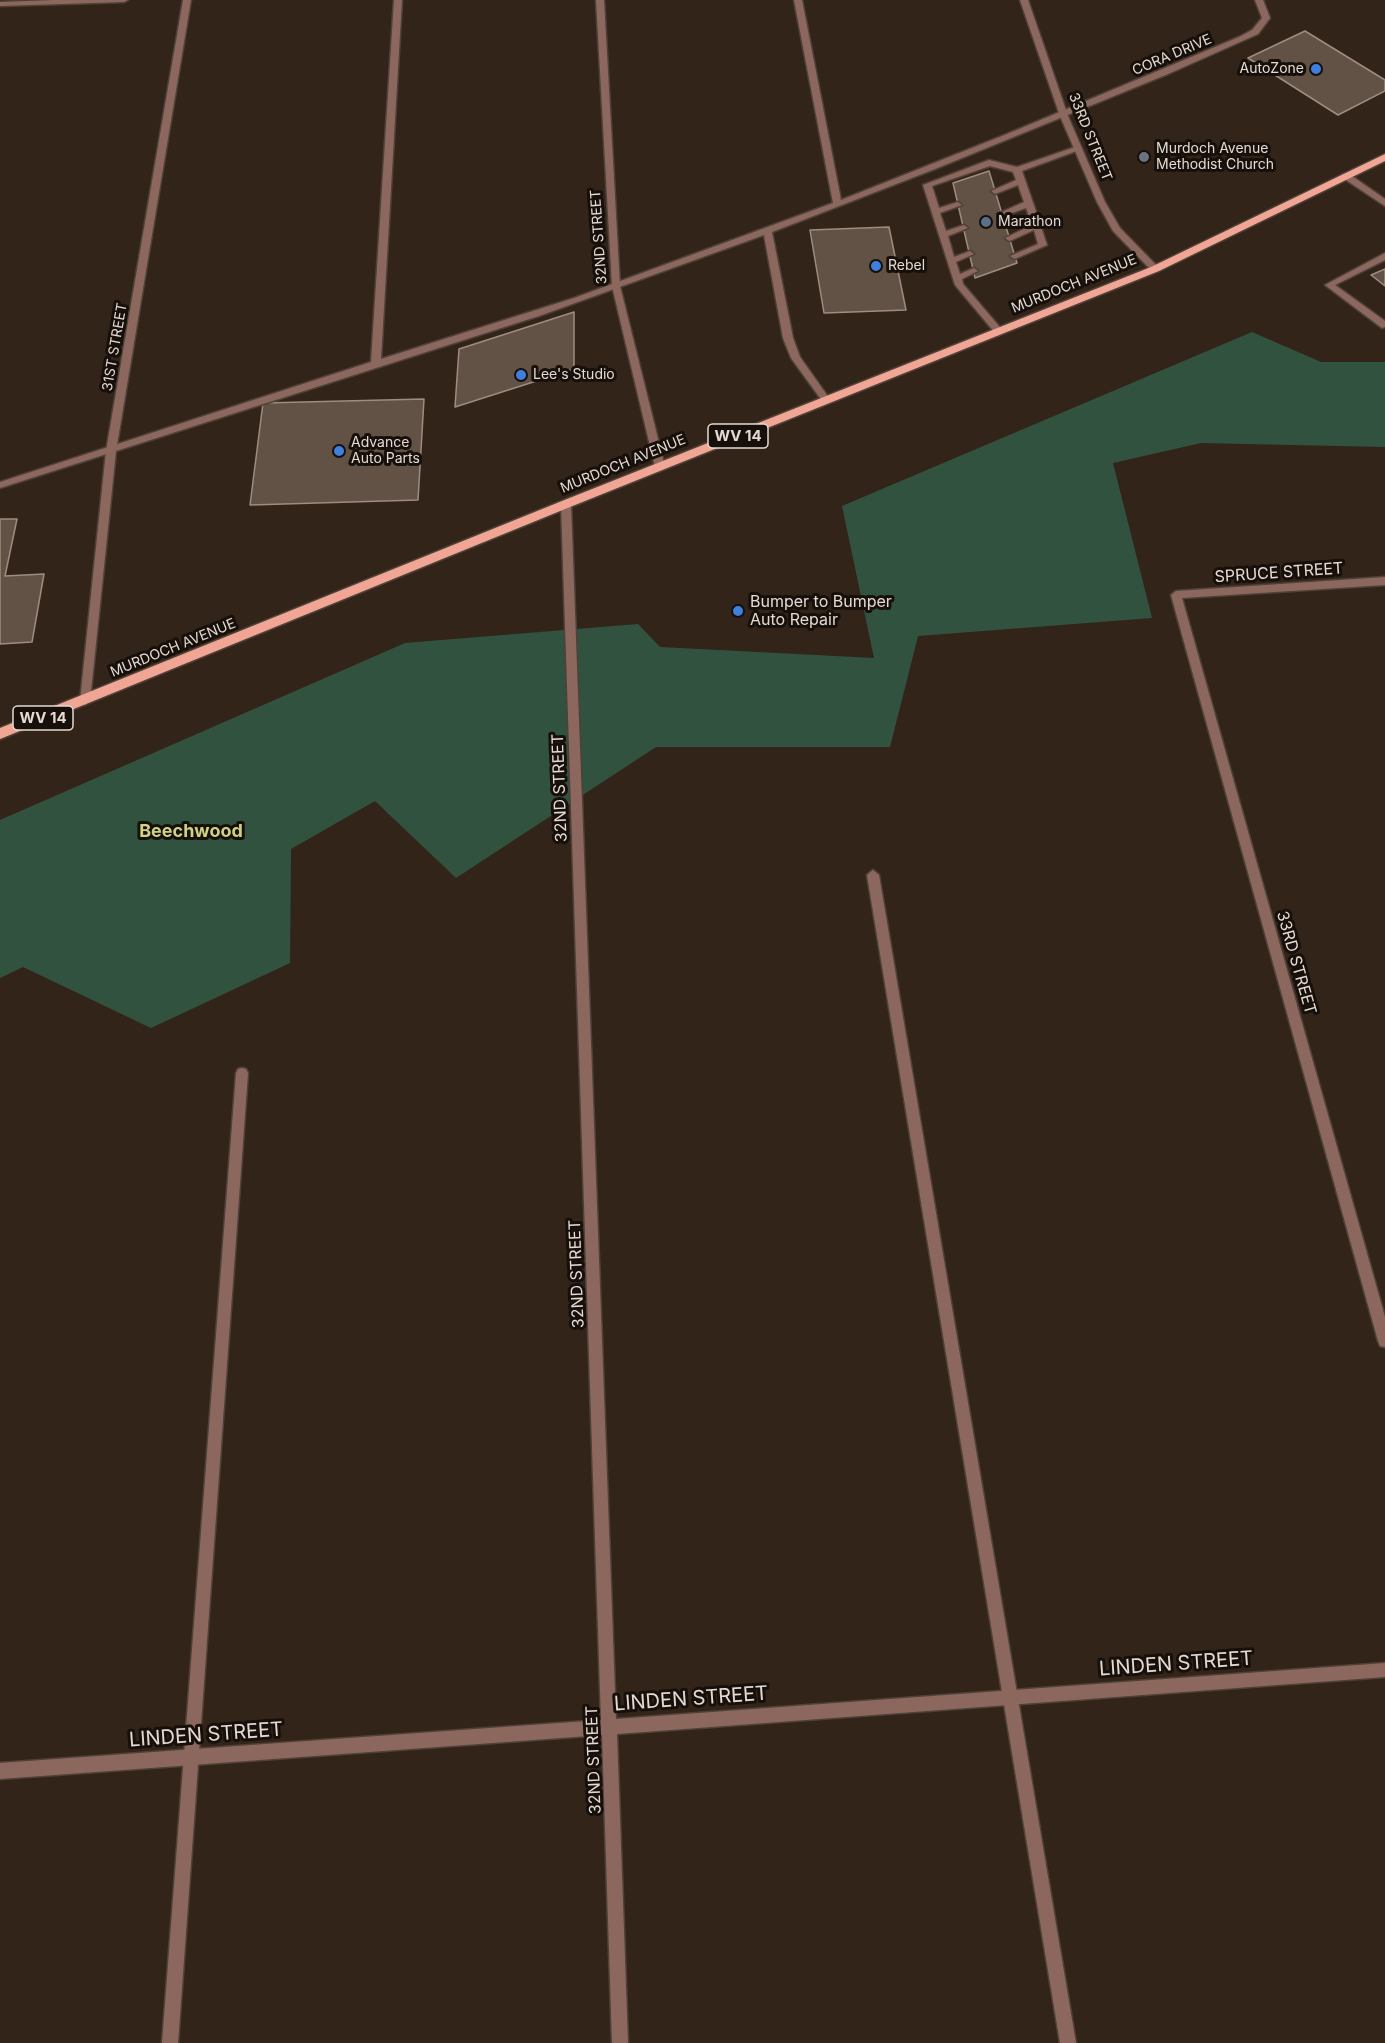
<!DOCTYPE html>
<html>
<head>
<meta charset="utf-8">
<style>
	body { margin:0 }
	canvas { display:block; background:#332419 }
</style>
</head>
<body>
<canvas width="1385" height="2043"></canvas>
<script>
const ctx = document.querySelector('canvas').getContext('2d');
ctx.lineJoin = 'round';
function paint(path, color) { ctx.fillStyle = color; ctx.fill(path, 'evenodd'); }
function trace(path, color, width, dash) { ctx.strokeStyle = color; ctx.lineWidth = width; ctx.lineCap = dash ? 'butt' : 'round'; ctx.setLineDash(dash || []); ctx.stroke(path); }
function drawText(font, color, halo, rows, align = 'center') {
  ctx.font = font + ' Inter,sans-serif'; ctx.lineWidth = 6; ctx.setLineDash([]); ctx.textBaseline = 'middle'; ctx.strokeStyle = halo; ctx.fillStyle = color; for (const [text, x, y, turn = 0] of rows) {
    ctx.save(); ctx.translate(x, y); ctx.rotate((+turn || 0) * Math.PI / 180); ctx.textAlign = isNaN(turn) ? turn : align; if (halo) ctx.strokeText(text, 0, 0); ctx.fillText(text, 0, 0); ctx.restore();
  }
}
paint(new Path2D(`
	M 1252,332 L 1321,362 L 1385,362 L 1385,447 L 1201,443 L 1113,463 L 1152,618 L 918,636 L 890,747 L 656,747 L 456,878 L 375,801 L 291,849 L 290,963 L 151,1028 L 23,967 L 0,978 L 0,820 L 405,643 L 638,624 L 660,647 L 874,658 L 842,506 Z`), '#325240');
const building = new Path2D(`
	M 1305,31 L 1385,80 L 1385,91 L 1338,115 L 1248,58 Z
	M 989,171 L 1017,263 L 975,278 L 953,183 Z
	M 889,227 L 906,310 L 824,313 L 810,230 Z
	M 1385,269 L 1385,286 L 1371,275 Z
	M 574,312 L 574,369 L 455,407 L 459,349 Z
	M 424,399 L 418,500 L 250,505 L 263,403 Z
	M 0,519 L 17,519 L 5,576 L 44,574 L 32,642 L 0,644 Z`);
paint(building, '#625145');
trace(building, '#9f8c7f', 1.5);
const lane = new Path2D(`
	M 394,0 L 402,0 L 381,359 L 574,298 L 833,203 L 794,0 L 802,0 L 841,200 L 1007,134 L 1239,37 L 1252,30 L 1262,18 L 1255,0 L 1263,0 L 1270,18 L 1258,34 L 1168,74 L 935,169 L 772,232 L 793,338 L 800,357 L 829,398 L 829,402 L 823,402 L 791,358 L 783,338 L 764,235 L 539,316 L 0,488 L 0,482 L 371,362 Z
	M 1075,147 L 1082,149 L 1022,171 L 1040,223 L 1042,225 L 1041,227 L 1047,245 L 1017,258 L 1014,259 L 1010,256 L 1038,244 L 1034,230 L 1012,240 L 1009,241 L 1005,238 L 1032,225 L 1026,208 L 1001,217 L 997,214 L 1024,202 L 1018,185 L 995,194 L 991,191 L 1016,180 L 1013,172 L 990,166 L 932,186 L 939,208 L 958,202 L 962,205 L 940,213 L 946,231 L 964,225 L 968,228 L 948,236 L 954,257 L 970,251 L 974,254 L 956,262 L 960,274 L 974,268 L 978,271 L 962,279 L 963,284 L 1004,332 L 999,335 L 996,334 L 955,285 L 923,185 L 989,160 L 1017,167 Z
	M 1343,174 L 1349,174 L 1385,199 L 1385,206 L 1343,178 Z
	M 1385,253 L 1385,260 L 1335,285 L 1385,321 L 1385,327 L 1382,328 L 1325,285 Z
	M 873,870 L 879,875 L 1076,2043 L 1060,2043 L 867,875 Z
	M 242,1068 L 246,1069 L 248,1073 L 178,2043 L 162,2043 L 236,1073 L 238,1069 Z`);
const street = new Path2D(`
	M 53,0 L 128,0 L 124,2 L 0,6 L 0,2 Z
	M 183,0 L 191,0 L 116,451 L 90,701 L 85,705 L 80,701 L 106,451 Z
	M 596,0 L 604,0 L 620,286 L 665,467 L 660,470 L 655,467 L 612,286 Z
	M 1020,0 L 1028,0 L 1068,116 L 1105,202 L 1120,228 L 1158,267 L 1158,271 L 1152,271 L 1113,231 L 1097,202 L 1060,116 Z
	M 566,501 L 571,504 L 616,1719 L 1385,1663 L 1385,1677 L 617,1734 L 628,2043 L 612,2043 L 602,1735 L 0,1779 L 0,1763 L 601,1720 L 561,504 Z
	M 1385,577 L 1385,585 L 1182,598 L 1385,1317 L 1385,1347 L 1380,1346 L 1378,1341 L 1171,595 L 1176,591 Z`);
const primary = new Path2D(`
	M 1385,154 L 1385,161 L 1159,271 L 570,507 L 0,739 L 0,728 L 562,501 L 1151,267 Z`);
trace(lane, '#4f4137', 3);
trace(street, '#4f4137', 3);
trace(primary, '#4f4137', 3);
paint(lane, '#8c675e');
paint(street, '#8c675e');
paint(primary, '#f1a594');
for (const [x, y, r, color] of [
	[1316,69,6,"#3f7fe0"],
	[1144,157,6,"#6b7280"],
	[986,222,6,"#5c6f8a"],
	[876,266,6,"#3f7fe0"],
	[521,375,6,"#3f7fe0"],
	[339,451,6,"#3f7fe0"],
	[738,611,6,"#3f7fe0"]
]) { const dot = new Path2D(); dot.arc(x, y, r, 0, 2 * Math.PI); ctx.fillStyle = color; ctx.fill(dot); trace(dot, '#160f0a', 2); }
drawText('14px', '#e5dad3', '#160f0a', [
	["CORA DRIVE",1172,55,-23],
	["33RD STREET",1090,137,68],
	["32ND STREET",599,237,-94],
	["MURDOCH AVENUE",1074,284,-22],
	["31ST STREET",115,347,-80],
	["MURDOCH AVENUE",623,464,-22],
	["MURDOCH AVENUE",173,648,-22]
]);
drawText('14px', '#e5dad3', '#160f0a', [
	["AutoZone",1304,69,"right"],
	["Murdoch Avenue",1156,149],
	["Methodist Church",1156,165],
	["Marathon",998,222],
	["Rebel",888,266],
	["Lee's Studio",533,375],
	["Advance",351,443],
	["Auto Parts",351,459]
], 'left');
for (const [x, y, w] of [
	[738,436,60],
	[43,718,60]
]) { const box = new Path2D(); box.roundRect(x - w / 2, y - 12, w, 24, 4.5); ctx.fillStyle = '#160f0a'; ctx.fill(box); trace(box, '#e5dad3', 1.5); }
drawText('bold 15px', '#e5dad3', null, [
	["WV 14",738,436],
	["WV 14",43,718]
]);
drawText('16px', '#e5dad3', '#160f0a', [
	["SPRUCE STREET",1279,573,-4],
	["32ND STREET",560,788,-92],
	["33RD STREET",1296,963,74],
	["32ND STREET",577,1274,-92],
	["32ND STREET",594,1760,-92]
]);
drawText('16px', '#e5dad3', '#160f0a', [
	["Bumper to Bumper",750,602],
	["Auto Repair",750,620]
], 'left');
drawText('bold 18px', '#d0d283', '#160f0a', [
	["Beechwood",191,832]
]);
drawText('20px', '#e5dad3', '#160f0a', [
	["LINDEN STREET",1176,1664,-4],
	["LINDEN STREET",691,1699,-4],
	["LINDEN STREET",206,1735,-4]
]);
</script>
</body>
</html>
